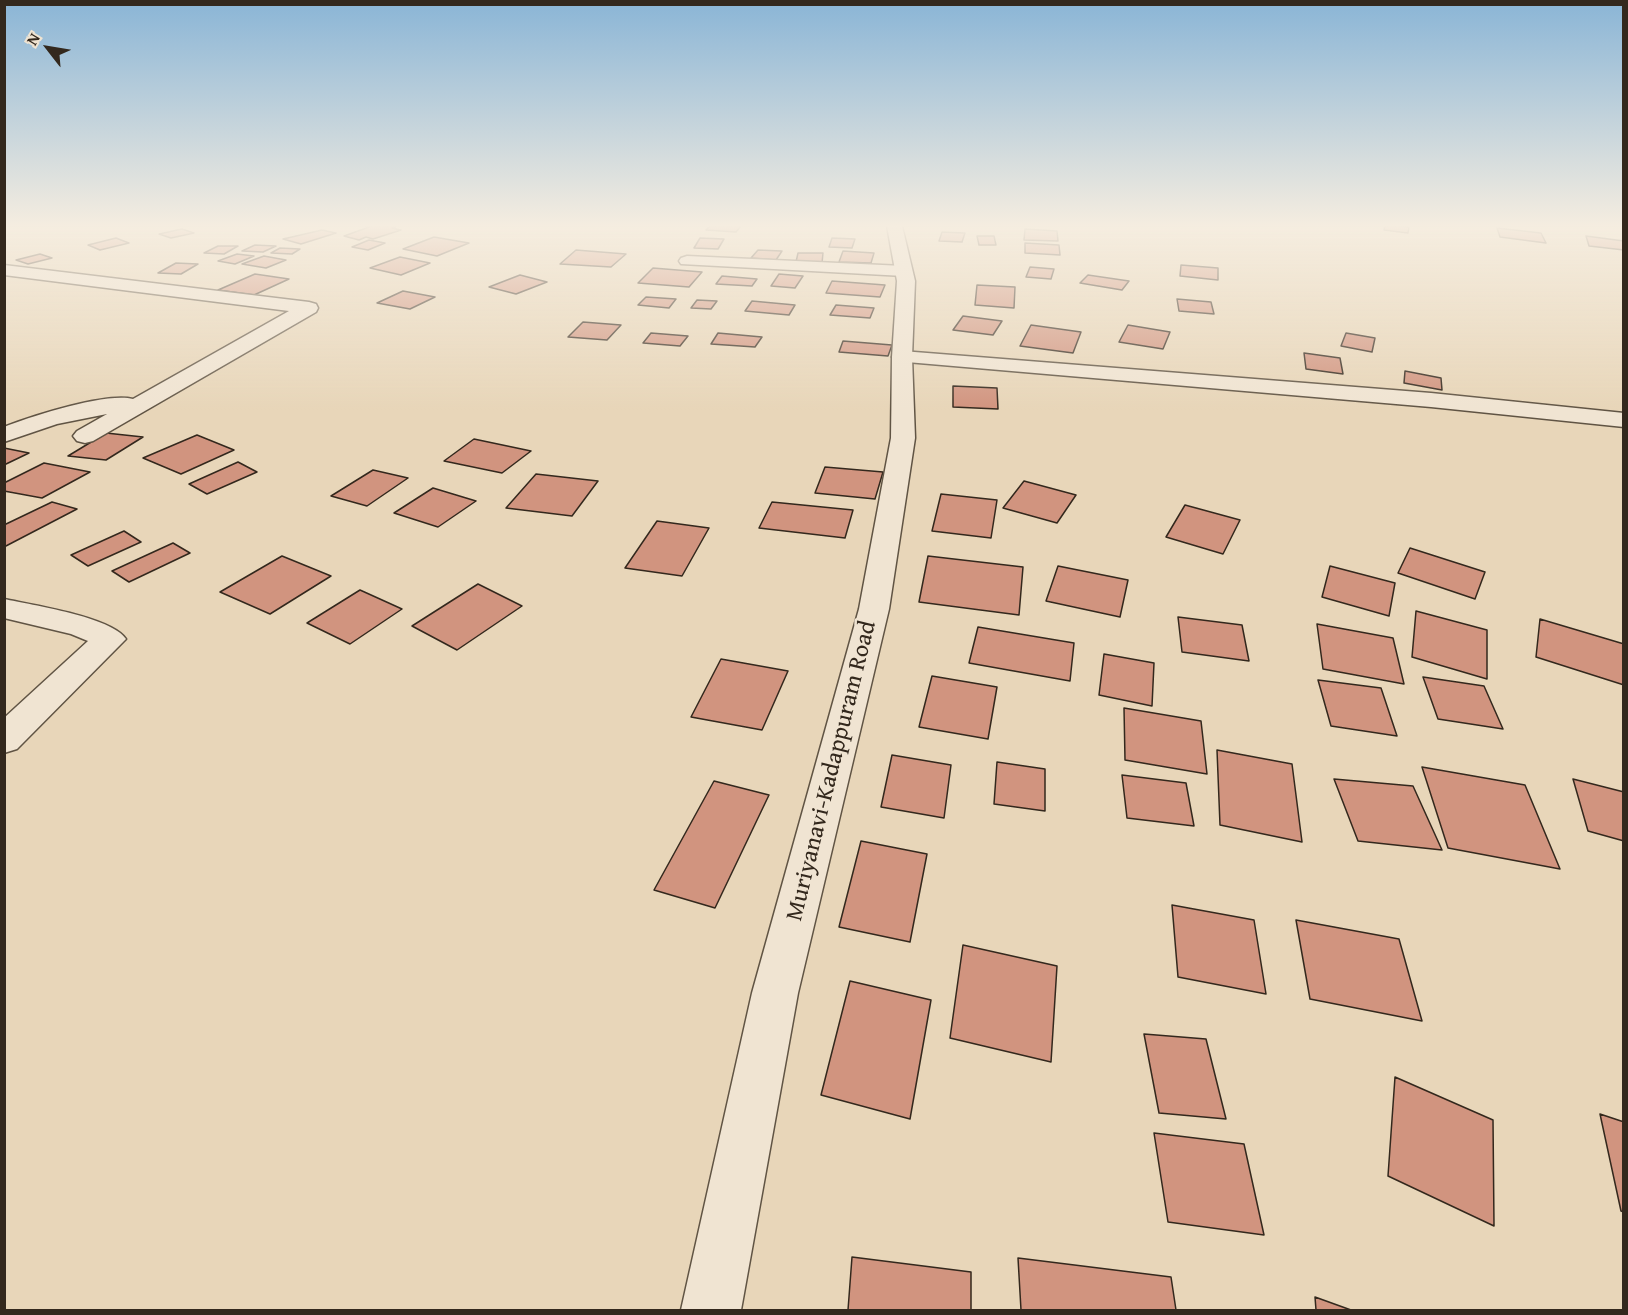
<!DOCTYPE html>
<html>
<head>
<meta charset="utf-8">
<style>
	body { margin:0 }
	#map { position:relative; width:1628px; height:1315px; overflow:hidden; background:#e8d6b9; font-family:"Gentium Book Plus",serif }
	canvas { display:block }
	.frame { position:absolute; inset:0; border:6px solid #33281d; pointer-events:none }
	.north { position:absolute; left:18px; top:18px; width:60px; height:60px; -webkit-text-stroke:4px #f0e4d2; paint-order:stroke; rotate:301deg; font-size:16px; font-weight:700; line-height:24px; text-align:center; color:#33281d }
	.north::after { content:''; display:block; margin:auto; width:21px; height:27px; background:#33281d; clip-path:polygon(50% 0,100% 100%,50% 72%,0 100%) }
</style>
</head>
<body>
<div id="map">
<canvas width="1628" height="1315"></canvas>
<div class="frame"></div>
<div class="north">N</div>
</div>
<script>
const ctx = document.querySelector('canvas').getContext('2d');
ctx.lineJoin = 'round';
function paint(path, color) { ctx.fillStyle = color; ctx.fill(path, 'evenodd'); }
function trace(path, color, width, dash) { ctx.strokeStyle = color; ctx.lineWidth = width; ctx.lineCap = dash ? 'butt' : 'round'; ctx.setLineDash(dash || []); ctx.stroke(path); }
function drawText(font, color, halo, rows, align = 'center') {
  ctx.font = font + ' "Gentium Book Plus",serif'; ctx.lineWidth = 5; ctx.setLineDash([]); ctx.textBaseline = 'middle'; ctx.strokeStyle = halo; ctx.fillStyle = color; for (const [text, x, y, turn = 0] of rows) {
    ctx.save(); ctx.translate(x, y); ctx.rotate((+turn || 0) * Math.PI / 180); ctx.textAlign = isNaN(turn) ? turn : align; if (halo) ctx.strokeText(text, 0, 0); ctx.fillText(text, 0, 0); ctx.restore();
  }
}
const building = new Path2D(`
	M 365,226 L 397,226 L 392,228 L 401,230 L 373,239 L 366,237 L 359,240 L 344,236 L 369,227 Z
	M 710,226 L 741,226 L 736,232 L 706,230 Z
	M 1385,226 L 1400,226 L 1409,227 L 1408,233 L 1384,230 Z
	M 1497,228 L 1541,233 L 1546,243 L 1500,237 Z
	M 182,229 L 194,233 L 171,238 L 159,234 Z
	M 1025,229 L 1057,231 L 1058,241 L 1024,240 Z
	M 322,230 L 336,233 L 301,244 L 283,239 Z
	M 942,232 L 965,233 L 962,242 L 939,241 Z
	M 977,236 L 994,236 L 996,245 L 979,245 Z
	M 1586,236 L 1624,241 L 1624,250 L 1589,246 Z
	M 434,237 L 469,243 L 437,256 L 403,249 Z
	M 116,238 L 129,243 L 100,250 L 88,245 Z
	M 700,238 L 724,239 L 718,249 L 694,248 Z
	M 832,238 L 855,239 L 852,248 L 829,247 Z
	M 369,240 L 385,243 L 368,250 L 352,247 Z
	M 1025,243 L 1059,245 L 1060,255 L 1025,253 Z
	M 255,245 L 276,246 L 263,252 L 242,251 Z
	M 218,246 L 238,246 L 224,254 L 204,253 Z
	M 280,248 L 300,249 L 292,254 L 271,253 Z
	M 576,250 L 626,254 L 611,267 L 560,264 Z
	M 758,250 L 782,251 L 776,260 L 751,258 Z
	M 843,251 L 874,253 L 871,263 L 839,262 Z
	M 798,253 L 823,253 L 822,263 L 796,262 Z
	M 40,254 L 52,258 L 28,264 L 16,260 Z
	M 237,254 L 254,256 L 235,264 L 218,261 Z
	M 264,256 L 286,260 L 266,268 L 242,264 Z
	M 400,257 L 430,263 L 401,275 L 370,268 Z
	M 176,263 L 198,264 L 181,274 L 158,273 Z
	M 1181,265 L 1218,268 L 1218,280 L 1180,276 Z
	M 1030,267 L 1054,269 L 1051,279 L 1026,277 Z
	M 653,268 L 702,272 L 689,287 L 638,283 Z
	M 255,274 L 289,279 L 254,295 L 218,290 Z
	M 779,274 L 803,276 L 795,288 L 771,286 Z
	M 520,275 L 547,282 L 516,294 L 489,287 Z
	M 1088,275 L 1129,281 L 1122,290 L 1080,283 Z
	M 722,276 L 757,279 L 752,286 L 716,284 Z
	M 832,281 L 885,285 L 880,297 L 826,293 Z
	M 977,285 L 1015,287 L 1014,308 L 975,305 Z
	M 403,291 L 435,297 L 410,309 L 377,303 Z
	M 646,297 L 676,299 L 669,308 L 638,305 Z
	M 1177,299 L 1211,302 L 1214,314 L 1179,311 Z
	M 697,300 L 717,301 L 711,309 L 691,308 Z
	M 752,301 L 795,305 L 789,315 L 745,311 Z
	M 836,305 L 874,308 L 870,318 L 830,315 Z
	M 963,316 L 1002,321 L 993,335 L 953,330 Z
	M 583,322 L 621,325 L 607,340 L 568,337 Z
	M 1031,325 L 1081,332 L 1073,353 L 1020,346 Z
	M 1128,325 L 1170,332 L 1163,349 L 1119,342 Z
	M 651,333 L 688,336 L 680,346 L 643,343 Z
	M 718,333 L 762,337 L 755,347 L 711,344 Z
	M 1346,333 L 1375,338 L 1372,352 L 1341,346 Z
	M 843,341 L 892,345 L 888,356 L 839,352 Z
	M 1304,353 L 1340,358 L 1343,374 L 1306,369 Z
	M 1405,371 L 1441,378 L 1442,390 L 1404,383 Z
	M 953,386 L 997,388 L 998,409 L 953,407 Z
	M 106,433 L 143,437 L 106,460 L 68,456 Z
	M 197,435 L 234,450 L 181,474 L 143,458 Z
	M 474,439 L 531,451 L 502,473 L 444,461 Z
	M 4,448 L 29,453 L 4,465 Z
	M 238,462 L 257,472 L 207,494 L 189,484 Z
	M 44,463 L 90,472 L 42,498 L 4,491 L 4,483 Z
	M 825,467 L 883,472 L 875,499 L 815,493 Z
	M 373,470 L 408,478 L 367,506 L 331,496 Z
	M 536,474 L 598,481 L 572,516 L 506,508 Z
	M 1024,481 L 1076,495 L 1057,523 L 1003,508 Z
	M 433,488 L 476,501 L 438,527 L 394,513 Z
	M 941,494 L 997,500 L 991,538 L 932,531 Z
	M 52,502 L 77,509 L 4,547 L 4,525 Z
	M 772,502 L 853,510 L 845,538 L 759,528 Z
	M 1185,505 L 1240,520 L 1223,554 L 1166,537 Z
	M 657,521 L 709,528 L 682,576 L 625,568 Z
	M 124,531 L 141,542 L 88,566 L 71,555 Z
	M 173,543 L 190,553 L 129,582 L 112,571 Z
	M 1410,548 L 1485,572 L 1475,599 L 1398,573 Z
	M 282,556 L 331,576 L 270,614 L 220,592 Z
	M 928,556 L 1023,567 L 1019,615 L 919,602 Z
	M 1058,566 L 1128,580 L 1120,617 L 1046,601 Z
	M 1330,566 L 1395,583 L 1389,616 L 1322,597 Z
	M 478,584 L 522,606 L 457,650 L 412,626 Z
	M 360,590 L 402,609 L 350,644 L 307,623 Z
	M 1416,611 L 1487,630 L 1487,679 L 1412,657 Z
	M 1178,617 L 1242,625 L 1249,661 L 1182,652 Z
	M 1540,619 L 1624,644 L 1624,685 L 1536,657 Z
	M 1317,624 L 1393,638 L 1404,684 L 1323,669 Z
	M 978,627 L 1074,643 L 1070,681 L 969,663 Z
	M 1104,654 L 1154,663 L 1152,706 L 1099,695 Z
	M 721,659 L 788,671 L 762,730 L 691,717 Z
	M 932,676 L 997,687 L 988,739 L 919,727 Z
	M 1423,677 L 1484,686 L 1503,729 L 1438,719 Z
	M 1318,680 L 1381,688 L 1397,736 L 1331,726 Z
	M 1124,708 L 1201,721 L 1207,774 L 1125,760 Z
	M 1217,750 L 1292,764 L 1302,842 L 1220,825 Z
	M 892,755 L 951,765 L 944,818 L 881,807 Z
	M 997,762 L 1045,769 L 1045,811 L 994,804 Z
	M 1422,767 L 1525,785 L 1560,869 L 1448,848 Z
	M 1122,775 L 1186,783 L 1194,826 L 1127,818 Z
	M 1334,779 L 1413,786 L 1442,850 L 1358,841 Z
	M 1573,779 L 1624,792 L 1624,841 L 1588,831 Z
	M 714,781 L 769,795 L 715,908 L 654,890 Z
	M 861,841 L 927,854 L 910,942 L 839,927 Z
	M 1172,905 L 1254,920 L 1266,994 L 1178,977 Z
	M 1296,920 L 1399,939 L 1422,1021 L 1310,999 Z
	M 963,945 L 1057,966 L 1051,1062 L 950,1038 Z
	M 850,981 L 931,1000 L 910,1119 L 821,1095 Z
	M 1144,1034 L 1206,1039 L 1226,1119 L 1159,1113 Z
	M 1395,1077 L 1493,1120 L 1494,1226 L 1388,1176 Z
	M 1600,1114 L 1624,1122 L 1624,1212 L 1621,1211 Z
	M 1154,1133 L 1244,1144 L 1264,1235 L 1168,1222 Z
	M 852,1257 L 971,1272 L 971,1310 L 848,1310 Z
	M 1018,1258 L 1171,1277 L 1176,1310 L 1021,1310 Z
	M 1315,1297 L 1351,1310 L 1316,1310 Z`);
paint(building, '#d1947f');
trace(building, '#33281d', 1.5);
const minor = new Path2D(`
	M 687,256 L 904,266 L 910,267 L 912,271 L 910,275 L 904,276 L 681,264 L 679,261 L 681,258 Z
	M 4,265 L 309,302 L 316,304 L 318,308 L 316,312 L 93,441 L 85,443 L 77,441 L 73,436 L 77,431 L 107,414 L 57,424 L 4,442 L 4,427 C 32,416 107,392 133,399 L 289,311 L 4,275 Z
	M 902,351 L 1431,393 L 1624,413 L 1624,427 L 1431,407 L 895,361 L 892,357 L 895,353 Z
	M 4,599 C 32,605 112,617 126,639 L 17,749 L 4,753 L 4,718 L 88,641 L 71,634 L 4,618 Z`);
const tertiary = new Path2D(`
	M 887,226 L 902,226 L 915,281 L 912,357 L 915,438 L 889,609 L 798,993 L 741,1310 L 681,1310 L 752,993 L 859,609 L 891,438 L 892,357 L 897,281 Z`);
trace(minor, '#605444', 3);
trace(tertiary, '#605444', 3);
paint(minor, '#f0e4d2');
paint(tertiary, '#f0e4d2');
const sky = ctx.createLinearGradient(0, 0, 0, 410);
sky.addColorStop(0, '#8ab5d6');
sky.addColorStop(0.55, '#f5ede0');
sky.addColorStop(1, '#f5ede000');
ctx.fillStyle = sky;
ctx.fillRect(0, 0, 1628, 410);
drawText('24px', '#33281d', '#f0e4d2', [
	["Muriyanavi-Kadappuram Road",832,771,-76]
]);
</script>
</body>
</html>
